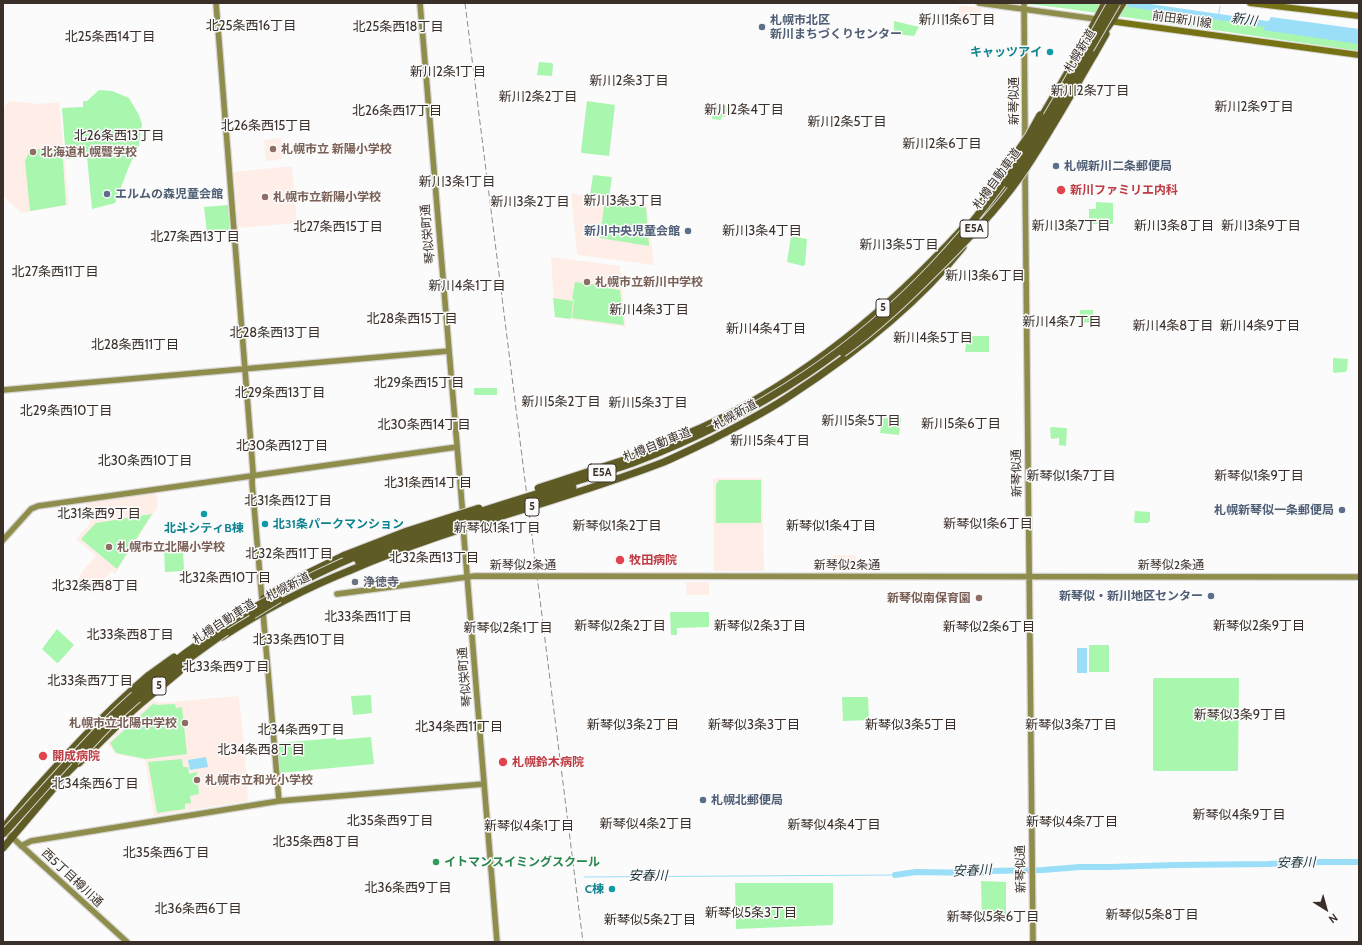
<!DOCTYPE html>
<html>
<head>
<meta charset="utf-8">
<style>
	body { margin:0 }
	#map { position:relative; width:1362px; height:945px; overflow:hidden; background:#fbfbfb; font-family:Cabin,sans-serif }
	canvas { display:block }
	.frame { position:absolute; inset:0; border:4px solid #3a2f29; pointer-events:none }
	.north { position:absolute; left:1306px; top:889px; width:40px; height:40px; -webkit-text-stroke:3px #fbfbfb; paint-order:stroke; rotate:143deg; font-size:11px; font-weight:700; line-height:16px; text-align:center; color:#3a2f29 }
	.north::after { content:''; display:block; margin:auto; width:14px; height:18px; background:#3a2f29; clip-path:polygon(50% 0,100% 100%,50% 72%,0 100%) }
</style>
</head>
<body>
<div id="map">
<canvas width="1362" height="945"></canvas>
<div class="frame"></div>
<div class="north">N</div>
</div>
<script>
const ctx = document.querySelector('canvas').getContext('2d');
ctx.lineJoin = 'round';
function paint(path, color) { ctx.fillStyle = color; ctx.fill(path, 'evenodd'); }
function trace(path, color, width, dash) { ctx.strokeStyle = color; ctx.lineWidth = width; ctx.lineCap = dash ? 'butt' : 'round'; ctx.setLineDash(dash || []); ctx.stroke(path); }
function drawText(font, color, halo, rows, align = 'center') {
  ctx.font = font + ' Cabin,"Noto Sans JP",sans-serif'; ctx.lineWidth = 3; ctx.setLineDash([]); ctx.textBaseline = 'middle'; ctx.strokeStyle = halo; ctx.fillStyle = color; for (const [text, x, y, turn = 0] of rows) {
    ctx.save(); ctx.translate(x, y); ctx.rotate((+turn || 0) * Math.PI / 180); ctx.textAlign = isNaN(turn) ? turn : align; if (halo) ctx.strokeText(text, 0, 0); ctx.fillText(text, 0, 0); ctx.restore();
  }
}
paint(new Path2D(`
	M 960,5 L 982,8 L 981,15 L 975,15 L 974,20 L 957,18 L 959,7 Z
	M 9,101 L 40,104 L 59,102 L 69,205 L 21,213 L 3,196 L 3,108 Z
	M 281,138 L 282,159 L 266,161 L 264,140 Z
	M 292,166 L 297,223 L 238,228 L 234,172 Z
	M 571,193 L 647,204 L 654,265 L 579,255 L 577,253 Z
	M 551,257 L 620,266 L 626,327 L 555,317 Z
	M 715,478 L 762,478 L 764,571 L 715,571 L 714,570 L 713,479 Z
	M 156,493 L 158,506 L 115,574 L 112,571 L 91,594 L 77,580 L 81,575 L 80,574 L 96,556 L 76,539 L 90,524 L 86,503 Z
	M 833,555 L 856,555 L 856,562 L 868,562 L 868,570 L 867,571 L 833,571 Z
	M 688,582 L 707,582 L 709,584 L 709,595 L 687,595 L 686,583 Z
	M 238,696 L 239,698 L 245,752 L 248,801 L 154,816 L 145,760 L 116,754 L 107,743 L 153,700 L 159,703 Z`), '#feeee7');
paint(new Path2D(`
	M 1018,3 L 1109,3 L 1208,18 L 1359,38 L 1359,51 L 1062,8 Z
	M 894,21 L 919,27 L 914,36 L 894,34 Z
	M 539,62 L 552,63 L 553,65 L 552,76 L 537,75 Z
	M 99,90 L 112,91 L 129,98 L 139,115 L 142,124 L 139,145 L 128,169 L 115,203 L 92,209 L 87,157 L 66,159 L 62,108 L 83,107 L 83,101 L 87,101 Z
	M 587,101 L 615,105 L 609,156 L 582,153 L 581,151 Z
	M 713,104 L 731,107 L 729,112 L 726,112 L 725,117 L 722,116 L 721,120 L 712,119 Z
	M 62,147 L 66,205 L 30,211 L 25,161 L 30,150 Z
	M 593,175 L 612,177 L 609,197 L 590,195 Z
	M 1096,202 L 1113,203 L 1113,223 L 1112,224 L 1090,224 L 1089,223 L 1089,209 L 1096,209 Z
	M 228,205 L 230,231 L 207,233 L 204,207 Z
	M 604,206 L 643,206 L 646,208 L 649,246 L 600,238 Z
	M 791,236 L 807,239 L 805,265 L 803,266 L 787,262 Z
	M 575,282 L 614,287 L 614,289 L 620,290 L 624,325 L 572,318 L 574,300 L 572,299 Z
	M 553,298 L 573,301 L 571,319 L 555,317 Z
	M 1080,310 L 1093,310 L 1093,322 L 1080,323 Z
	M 968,336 L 989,336 L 989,352 L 966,352 L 965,351 L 967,338 Z
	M 1333,358 L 1348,359 L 1347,370 L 1345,372 L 1334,373 L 1333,371 Z
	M 474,388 L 497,388 L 497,395 L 474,395 Z
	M 884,418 L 901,418 L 899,435 L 880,433 L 882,420 Z
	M 1052,427 L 1066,428 L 1067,429 L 1066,446 L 1059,445 L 1059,438 L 1051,439 L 1050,428 Z
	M 719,480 L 761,480 L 761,523 L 716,523 L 716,484 Z
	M 1135,511 L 1150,512 L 1150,521 L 1148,523 L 1136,523 L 1134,522 Z
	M 152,514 L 117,569 L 81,539 L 96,523 Z
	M 181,547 L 183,549 L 184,571 L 165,572 L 164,549 Z
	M 670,612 L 709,612 L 709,627 L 677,628 L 677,635 L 671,635 Z
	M 57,629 L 74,645 L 59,662 L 57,663 L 42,649 Z
	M 1089,645 L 1109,645 L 1109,672 L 1089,672 Z
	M 1155,678 L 1239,678 L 1238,771 L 1154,771 L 1153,769 L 1153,679 Z
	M 371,695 L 372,713 L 353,715 L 351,696 Z
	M 842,697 L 868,697 L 869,720 L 843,721 Z
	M 154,703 L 156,705 L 175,704 L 176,708 L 182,707 L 187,754 L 146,759 L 116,753 L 110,743 Z
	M 371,737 L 374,764 L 280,773 L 278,743 L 336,738 L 336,740 Z
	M 182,759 L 183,767 L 188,767 L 189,774 L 197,772 L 199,794 L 190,796 L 191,803 L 185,804 L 185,809 L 157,813 L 148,762 Z
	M 981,881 L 1006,882 L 1006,921 L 982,922 Z
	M 735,883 L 833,883 L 833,923 L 832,925 L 736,929 Z`), '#a9f6af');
paint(new Path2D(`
	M 1271,17 L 1359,29 L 1359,44 L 1263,30 Z
	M 1077,648 L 1087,648 L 1087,673 L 1077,673 Z
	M 206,757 L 208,767 L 190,770 L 188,760 Z`), '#9adef8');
trace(new Path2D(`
	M 1218,18 L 1220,6
	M 584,877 L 895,875`), '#9adef8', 1);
trace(new Path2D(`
	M 1129,4 L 1274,25
	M 895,875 L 916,872 L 981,873 L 989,871 L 1043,870 L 1080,867 L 1110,867 L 1176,865 L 1268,864 L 1321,862 L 1359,862`), '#9adef8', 6);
const secondary = new Path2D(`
	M 216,3 L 253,471 L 252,482 L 279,801
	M 420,3 L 463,517
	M 979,3 L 1096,19
	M 1024,3 L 1025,141
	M 1025,169 L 1033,942
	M 3,390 L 449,351
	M 463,526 L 497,942
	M 3,540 L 31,509 L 38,506 L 457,447
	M 337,594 L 475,576 L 1359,577
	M 3,829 L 127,942
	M 21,846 L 31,841 L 279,801 L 484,784`);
const primary = new Path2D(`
	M 1250,3 L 1359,16
	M 1109,21 L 1359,55`);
const highway = new Path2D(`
	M 1100,38 L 1112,21 L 1123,3
	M 1094,55 L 1106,34
	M 1039,121 L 1075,60 L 1105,3
	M 976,226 L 1008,184
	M 703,427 C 805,379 888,310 963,228
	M 711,440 C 738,426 766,412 791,395 C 854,354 916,306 963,247
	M 264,598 L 300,577 L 345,555
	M 222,637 C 262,611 306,588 351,570
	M 79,763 L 127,716 L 144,701
	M 3,829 C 17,809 34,791 51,772 C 77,743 104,715 133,689
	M 3,848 L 64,776 L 81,759`);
trace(secondary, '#d8d6d5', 8);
trace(primary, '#d8d6d5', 8);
trace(highway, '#d8d6d5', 9);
trace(secondary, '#8f8d4c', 5.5);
trace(primary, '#777314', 6);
trace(highway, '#5e5c24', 7);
trace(new Path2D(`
	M 465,3 L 583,942`), '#918b88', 1, [6, 3]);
const highwayBridge = new Path2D(`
	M 1008,184 L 1042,132 L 1117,3
	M 982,202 L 1029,135 L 1040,115
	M 843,353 C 877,329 908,299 938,269 C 967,240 996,211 1020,177 C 1047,138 1070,96 1094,55
	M 538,488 L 630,458 L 703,427
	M 345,555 L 407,531 L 479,508
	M 358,561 L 409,541 L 573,487
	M 351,570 C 452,526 561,502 664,462 C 680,455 696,447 711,440
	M 253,615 L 279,599
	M 133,689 L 149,675 L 174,657
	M 144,701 L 180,671
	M 75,762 C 91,745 107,727 124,711 C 156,682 191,657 226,632
	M 3,834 C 42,792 79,747 120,708 C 177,654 245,609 315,575 C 392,537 476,513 558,487 C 583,479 608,472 633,463 C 693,440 751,411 805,375 C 898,313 976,228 1036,134 C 1063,91 1086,46 1111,3`);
trace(highwayBridge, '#d8d6d5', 9, []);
trace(highwayBridge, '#5e5c24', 7);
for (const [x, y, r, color] of [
	[762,27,4,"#5c6f8a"],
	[1050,52,4,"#0f9aa8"],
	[273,149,4,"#8d6e63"],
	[33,152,4,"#8d6e63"],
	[1056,166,4,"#5c6f8a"],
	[1061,190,5,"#e0444e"],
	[107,194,4,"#5c6f8a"],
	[265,197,4,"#8d6e63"],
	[688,231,4,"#5c6f8a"],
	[587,282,4,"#8d6e63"],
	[1342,510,4,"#5c6f8a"],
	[204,514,4,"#0f9aa8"],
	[265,524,4,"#0f9aa8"],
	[109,547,4,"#8d6e63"],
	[620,560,5,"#e0444e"],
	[355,582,4,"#6b7280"],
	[1211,596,4,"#5c6f8a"],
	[979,598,4,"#8d6e63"],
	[185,723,4,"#8d6e63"],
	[43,756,5,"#e0444e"],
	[503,762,5,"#e0444e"],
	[197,780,4,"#8d6e63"],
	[703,800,4,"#5c6f8a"],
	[436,862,4,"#2e9e5b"],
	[612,889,4,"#0f9aa8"]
]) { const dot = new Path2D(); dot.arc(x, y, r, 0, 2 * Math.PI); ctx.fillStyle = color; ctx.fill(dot); trace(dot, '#fbfbfb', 1.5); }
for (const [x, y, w] of [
	[974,229,28],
	[883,308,14],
	[602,473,28],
	[532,507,14],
	[159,686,14]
]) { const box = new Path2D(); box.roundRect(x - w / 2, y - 9, w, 18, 3); ctx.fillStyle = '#fbfbfb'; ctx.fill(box); trace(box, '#3a2f29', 1); }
drawText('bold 11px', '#3a2f29', null, [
	["E5A",974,229],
	["5",883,308],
	["E5A",602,473],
	["5",532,507],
	["5",159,686]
]);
drawText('bold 12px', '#4e5e75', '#fbfbfb', [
	["札幌市北区",770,20],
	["新川まちづくりセンター",770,34],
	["札幌新川二条郵便局",1064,166],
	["エルムの森児童会館",115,194],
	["新川中央児童会館",680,231,"right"],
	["札幌新琴似一条郵便局",1334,510,"right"],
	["新琴似・新川地区センター",1203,596,"right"],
	["札幌北郵便局",711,800]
], 'left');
drawText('12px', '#3a2f29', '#fbfbfb', [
	["前田新川線",1182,20,8],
	["札幌新道",1080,51,-59],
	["新琴似通",1014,101,-90],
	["札樽自動車道",997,179,-54],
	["琴似栄町通",428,234,-95],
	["札幌新道",735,415,-29],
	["札樽自動車道",657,445,-22],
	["新琴似通",1017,473,-91],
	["新琴似2条通",523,565],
	["新琴似2条通",847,565],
	["新琴似2条通",1171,565],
	["札幌新道",288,587,-27],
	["札樽自動車道",224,622,-33],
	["琴似栄町通",465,677,-95],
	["新琴似通",1021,869,-91],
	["西5丁目樽川通",72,878,43]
]);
drawText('bold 12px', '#0d838f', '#fbfbfb', [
	["キャッツアイ",1042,52],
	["北31条パークマンション",273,524,"left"],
	["北斗シティB棟",204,528,"center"],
	["C棟",604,889]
], 'right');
drawText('bold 12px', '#785e54', '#fbfbfb', [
	["札幌市立 新陽小学校",281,149],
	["北海道札幌聾学校",41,152],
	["札幌市立新陽小学校",273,197],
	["札幌市立新川中学校",595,282],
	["札幌市立北陽小学校",117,547],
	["新琴似南保育園",971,598,"right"],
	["札幌市立北陽中学校",177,723,"right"],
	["札幌市立和光小学校",205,780]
], 'left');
drawText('bold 12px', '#be3a42', '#fbfbfb', [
	["新川ファミリエ内科",1070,190],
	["牧田病院",629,560],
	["開成病院",52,756],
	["札幌鈴木病院",512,762]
], 'left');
drawText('bold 12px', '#5b616d', '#fbfbfb', [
	["浄徳寺",363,582]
], 'left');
drawText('bold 12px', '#27864d', '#fbfbfb', [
	["イトマンスイミングスクール",444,862]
], 'left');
drawText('13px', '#3a2f29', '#fbfbfb', [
	["新川1条6丁目",957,20],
	["北25条西16丁目",251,26],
	["北25条西18丁目",398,27],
	["北25条西14丁目",110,37],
	["新川2条1丁目",448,72],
	["新川2条3丁目",629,81],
	["新川2条7丁目",1090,91],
	["新川2条2丁目",538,97],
	["新川2条9丁目",1254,107],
	["新川2条4丁目",744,110],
	["北26条西17丁目",397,111],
	["新川2条5丁目",847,122],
	["北26条西15丁目",266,126],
	["北26条西13丁目",119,136],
	["新川2条6丁目",942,144],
	["新川3条1丁目",457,182],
	["新川3条3丁目",623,201],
	["新川3条2丁目",530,202],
	["新川3条7丁目",1071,226],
	["新川3条8丁目",1174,226],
	["新川3条9丁目",1261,226],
	["北27条西15丁目",338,227],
	["新川3条4丁目",762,231],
	["北27条西13丁目",195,237],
	["新川3条5丁目",899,245],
	["北27条西11丁目",55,272],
	["新川3条6丁目",985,276],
	["新川4条1丁目",467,286],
	["新川4条3丁目",649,310],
	["北28条西15丁目",412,319],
	["新川4条7丁目",1062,322],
	["新川4条8丁目",1173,326],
	["新川4条9丁目",1260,326],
	["新川4条4丁目",766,329],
	["北28条西13丁目",275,333],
	["新川4条5丁目",933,338],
	["北28条西11丁目",135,345],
	["北29条西15丁目",419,383],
	["北29条西13丁目",280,393],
	["新川5条2丁目",561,402],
	["新川5条3丁目",648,403],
	["北29条西10丁目",66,411],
	["新川5条5丁目",861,421],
	["新川5条6丁目",961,424],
	["北30条西14丁目",424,425],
	["新川5条4丁目",770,441],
	["北30条西12丁目",282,446],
	["北30条西10丁目",145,461],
	["新琴似1条7丁目",1071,476],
	["新琴似1条9丁目",1259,476],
	["北31条西14丁目",428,483],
	["北31条西12丁目",288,501],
	["北31条西9丁目",99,514],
	["新琴似1条6丁目",988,524],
	["新琴似1条2丁目",617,526],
	["新琴似1条4丁目",831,526],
	["新琴似1条1丁目",497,528],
	["北32条西11丁目",289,554],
	["北32条西13丁目",434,558],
	["北32条西10丁目",225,578],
	["北32条西8丁目",95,586],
	["北33条西11丁目",368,617],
	["新琴似2条2丁目",620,626],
	["新琴似2条3丁目",760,626],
	["新琴似2条9丁目",1259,626],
	["新琴似2条6丁目",989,627],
	["新琴似2条1丁目",508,628],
	["北33条西8丁目",130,635],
	["北33条西10丁目",299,640],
	["北33条西9丁目",226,667],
	["北33条西7丁目",90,681],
	["新琴似3条9丁目",1240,715],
	["新琴似3条2丁目",633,725],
	["新琴似3条3丁目",754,725],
	["新琴似3条5丁目",911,725],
	["新琴似3条7丁目",1071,725],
	["北34条西11丁目",459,727],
	["北34条西9丁目",301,730],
	["北34条西8丁目",261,750],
	["北34条西6丁目",95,784],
	["新琴似4条9丁目",1239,815],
	["北35条西9丁目",390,821],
	["新琴似4条7丁目",1072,822],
	["新琴似4条2丁目",646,824],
	["新琴似4条4丁目",834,825],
	["新琴似4条1丁目",529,826],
	["北35条西8丁目",316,842],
	["北35条西6丁目",166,853],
	["北36条西9丁目",408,888],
	["北36条西6丁目",198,909],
	["新琴似5条3丁目",751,913],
	["新琴似5条8丁目",1152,915],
	["新琴似5条6丁目",993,917],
	["新琴似5条2丁目",650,920]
]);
drawText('italic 13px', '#1a3038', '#fbfbfb', [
	["新川",1244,20,8],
	["安春川",1296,863,-1],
	["安春川",972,871,-3],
	["安春川",648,876]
]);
</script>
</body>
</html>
